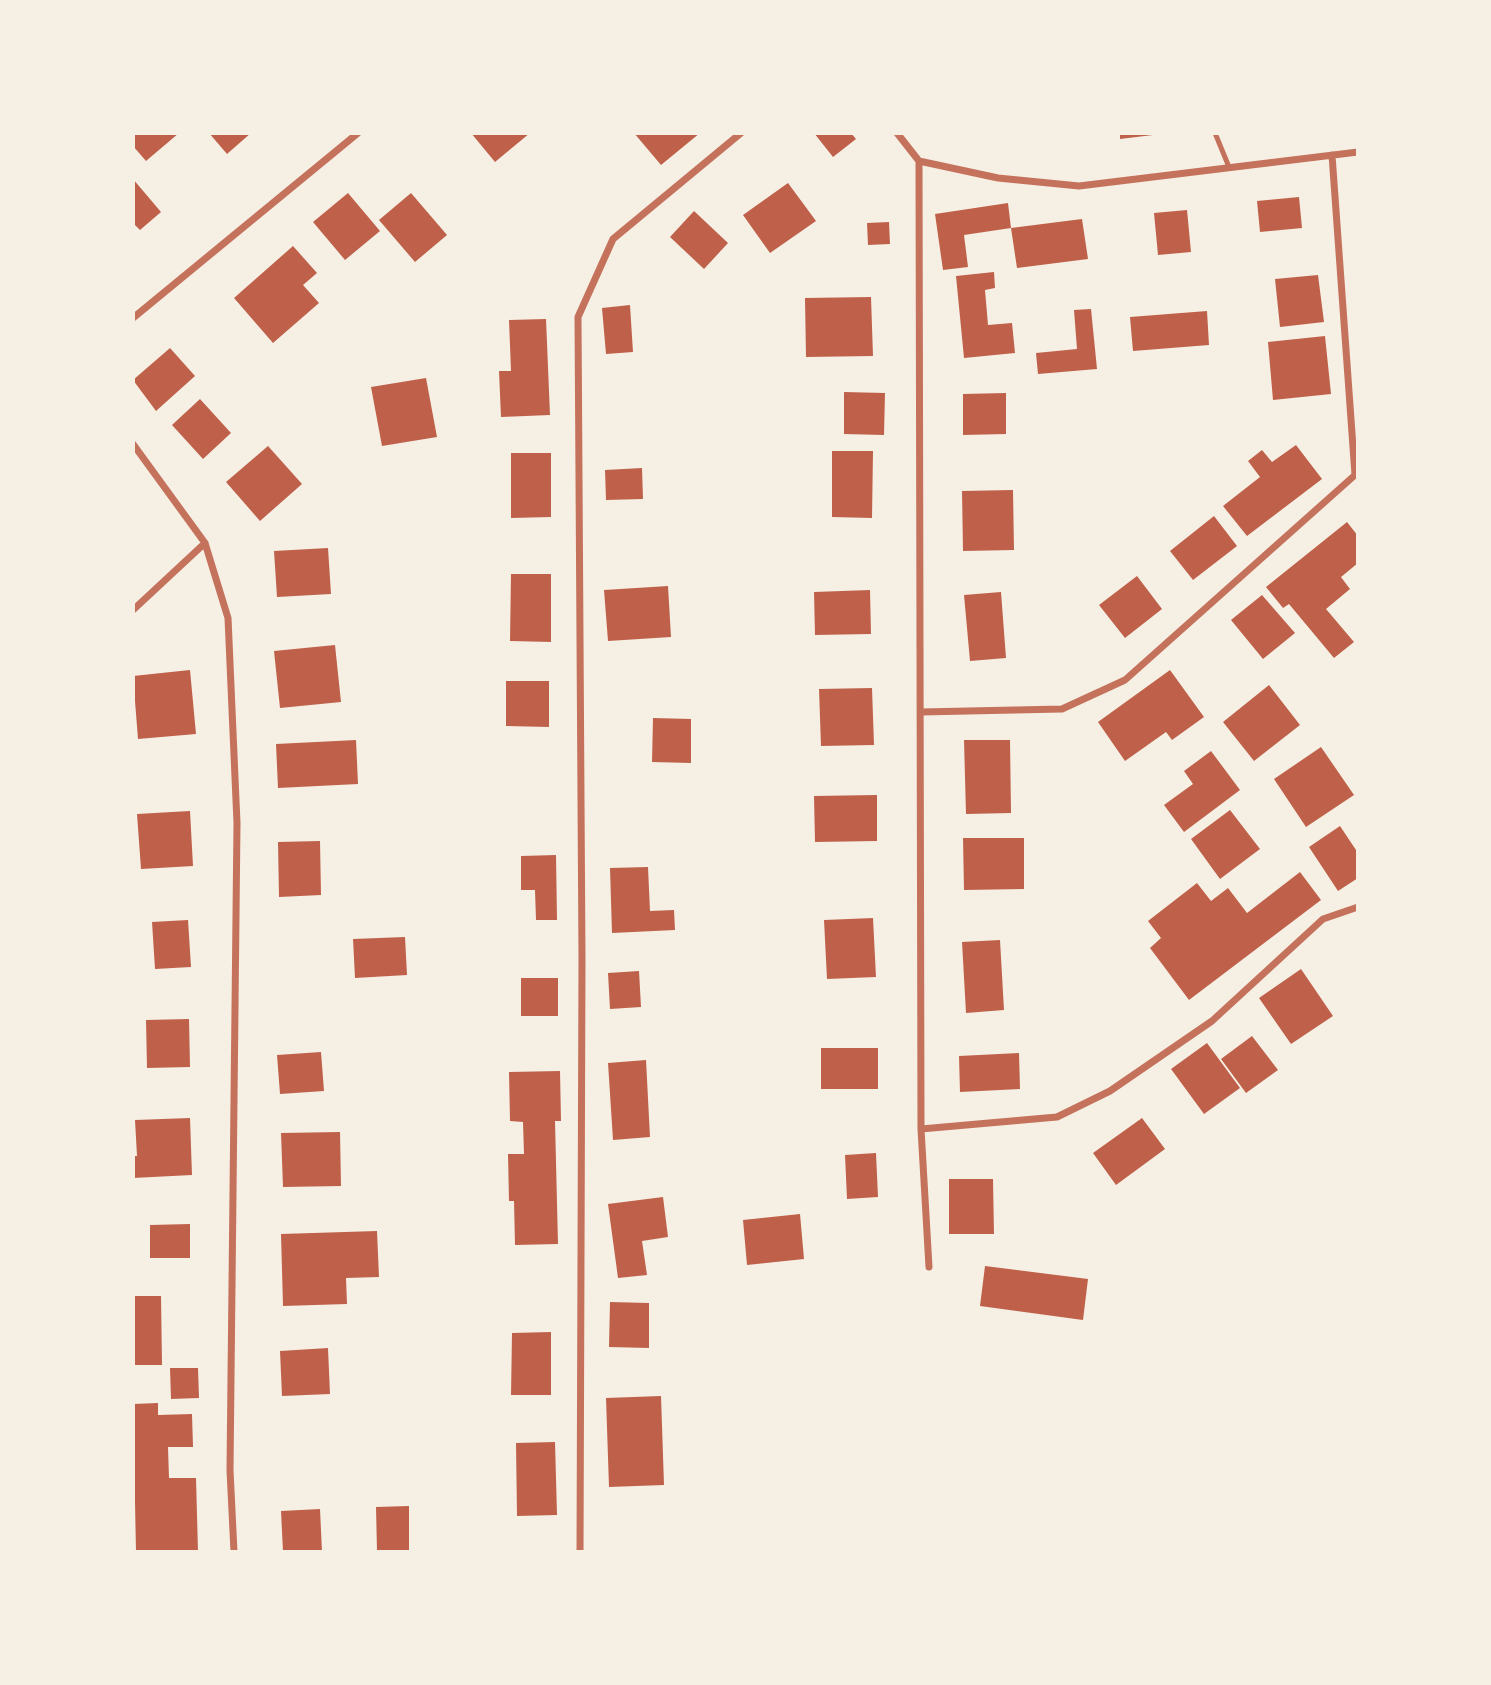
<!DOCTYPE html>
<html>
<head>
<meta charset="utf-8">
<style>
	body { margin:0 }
	#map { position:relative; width:1491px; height:1685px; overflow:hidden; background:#f6efe4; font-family:"Sofia Sans Condensed",sans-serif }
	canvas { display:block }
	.frame { position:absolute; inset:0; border:135px solid #f6efe4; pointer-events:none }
</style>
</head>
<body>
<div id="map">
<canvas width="1491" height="1685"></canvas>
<div class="frame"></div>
</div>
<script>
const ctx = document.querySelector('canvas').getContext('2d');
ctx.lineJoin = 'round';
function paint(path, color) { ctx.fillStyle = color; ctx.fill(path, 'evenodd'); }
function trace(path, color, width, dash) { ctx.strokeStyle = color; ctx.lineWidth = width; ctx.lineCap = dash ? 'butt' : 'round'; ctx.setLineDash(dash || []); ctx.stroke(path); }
paint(new Path2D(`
	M 133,133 L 179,133 L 146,161 L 133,146 Z
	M 209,133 L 251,133 L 227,154 Z
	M 471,133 L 530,133 L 495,162 Z
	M 634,133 L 700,133 L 661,165 Z
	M 814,133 L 851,133 L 856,139 L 833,157 Z
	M 1120,133 L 1153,133 L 1153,135 L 1120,139 Z
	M 133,179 L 161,212 L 140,230 L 133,223 Z
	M 788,183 L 816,221 L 770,253 L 743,215 Z
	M 348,193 L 380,231 L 345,260 L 313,222 Z
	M 411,193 L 447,235 L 415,262 L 379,220 Z
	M 1299,197 L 1302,228 L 1260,232 L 1257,201 Z
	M 1008,203 L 1011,228 L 964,235 L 968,267 L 943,270 L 935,214 Z
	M 1187,210 L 1191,252 L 1158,255 L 1154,213 Z
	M 694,211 L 728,243 L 704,269 L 670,237 Z
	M 1082,219 L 1088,259 L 1017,268 L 1011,228 Z
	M 889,222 L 890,244 L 868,245 L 867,223 Z
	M 293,246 L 317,273 L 303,285 L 319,303 L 273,343 L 234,298 Z
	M 994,272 L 995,288 L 985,290 L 988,325 L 1012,323 L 1015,353 L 964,358 L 956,276 Z
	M 1318,275 L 1324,322 L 1280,327 L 1275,279 Z
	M 871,297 L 873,356 L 806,357 L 805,298 Z
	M 630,305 L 633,352 L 606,354 L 602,308 Z
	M 1091,309 L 1097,369 L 1038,374 L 1036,353 L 1077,349 L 1074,310 Z
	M 1207,311 L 1209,345 L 1133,351 L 1130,317 Z
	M 546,319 L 550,415 L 501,417 L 499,371 L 511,371 L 509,320 Z
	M 1325,336 L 1331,394 L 1273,400 L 1268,342 Z
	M 170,348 L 195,376 L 156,411 L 133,380 Z
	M 426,378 L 437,437 L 382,446 L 371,387 Z
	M 844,392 L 885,393 L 884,435 L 844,434 Z
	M 1006,393 L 1006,434 L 963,435 L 963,394 Z
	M 200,399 L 231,433 L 203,459 L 172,425 Z
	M 1296,445 L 1322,479 L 1247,536 L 1223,506 L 1260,477 L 1248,461 L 1262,450 L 1272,462 Z
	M 268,446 L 302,484 L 260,521 L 226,482 Z
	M 832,451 L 873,451 L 872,518 L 832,517 Z
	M 511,453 L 551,453 L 551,517 L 511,518 Z
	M 642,468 L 643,499 L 606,500 L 605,470 Z
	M 1013,490 L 1014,550 L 963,551 L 962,491 Z
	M 1214,516 L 1237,546 L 1193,580 L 1170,551 Z
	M 1347,522 L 1358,536 L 1358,563 L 1341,577 L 1350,589 L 1326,609 L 1354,642 L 1334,658 L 1289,604 L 1283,608 L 1266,587 Z
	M 328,548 L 331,594 L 277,597 L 274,551 Z
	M 511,574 L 551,574 L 551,642 L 510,641 Z
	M 1137,576 L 1162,609 L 1125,638 L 1099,605 Z
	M 668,586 L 671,637 L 608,641 L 604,590 Z
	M 870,590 L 871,634 L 815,635 L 814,592 Z
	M 1001,592 L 1006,658 L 970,661 L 964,595 Z
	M 1262,595 L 1295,633 L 1263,659 L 1231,620 Z
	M 335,645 L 341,702 L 280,708 L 274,651 Z
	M 190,670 L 196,734 L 138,739 L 133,676 Z
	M 1170,670 L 1204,717 L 1172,740 L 1166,732 L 1125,761 L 1098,722 Z
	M 506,681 L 549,681 L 549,727 L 506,726 Z
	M 1269,685 L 1300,725 L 1254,761 L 1223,722 Z
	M 872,688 L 874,745 L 821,746 L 819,689 Z
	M 653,718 L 691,719 L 691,763 L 652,762 Z
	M 356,740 L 358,784 L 278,788 L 276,744 Z
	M 964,740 L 1010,740 L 1011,813 L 966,814 Z
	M 1321,747 L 1354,795 L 1306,827 L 1274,779 Z
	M 1211,751 L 1240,790 L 1184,832 L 1164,805 L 1193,784 L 1184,771 Z
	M 877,795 L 877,841 L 815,842 L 814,796 Z
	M 1230,810 L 1260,849 L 1220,879 L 1191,839 Z
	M 190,811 L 193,866 L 141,869 L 137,814 Z
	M 1340,826 L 1358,853 L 1358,878 L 1338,891 L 1309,847 Z
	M 963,838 L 1024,838 L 1024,889 L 964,890 Z
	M 320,841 L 321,895 L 279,897 L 278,842 Z
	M 556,855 L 557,920 L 536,920 L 535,890 L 521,890 L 521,856 Z
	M 648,867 L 650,911 L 674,910 L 675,930 L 612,933 L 610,868 Z
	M 1300,872 L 1321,900 L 1189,1000 L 1150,948 L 1161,938 L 1148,921 L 1197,883 L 1211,901 L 1228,888 L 1247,913 Z
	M 873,918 L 876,977 L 827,979 L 824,920 Z
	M 188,920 L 191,967 L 155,969 L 152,922 Z
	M 405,937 L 407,975 L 355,978 L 353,939 Z
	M 1000,940 L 1004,1010 L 966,1013 L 962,942 Z
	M 1301,969 L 1333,1016 L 1291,1044 L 1259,998 Z
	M 639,971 L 641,1007 L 610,1009 L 608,973 Z
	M 521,978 L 558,978 L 558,1016 L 521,1016 Z
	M 189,1019 L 190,1067 L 147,1068 L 146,1020 Z
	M 1252,1036 L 1278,1070 L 1246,1093 L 1221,1059 Z
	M 1207,1043 L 1240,1088 L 1204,1114 L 1171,1069 Z
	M 821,1048 L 878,1048 L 878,1089 L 821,1089 Z
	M 321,1052 L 324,1091 L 280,1094 L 277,1055 Z
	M 1019,1053 L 1020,1089 L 960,1092 L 959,1056 Z
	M 646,1060 L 650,1137 L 613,1140 L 608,1063 Z
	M 560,1071 L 561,1121 L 555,1121 L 558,1244 L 515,1245 L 514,1201 L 509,1201 L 508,1154 L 524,1154 L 523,1122 L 510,1121 L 509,1072 Z
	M 190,1118 L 192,1175 L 133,1178 L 133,1156 L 137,1156 L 135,1120 Z
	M 1142,1118 L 1165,1149 L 1116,1185 L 1093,1153 Z
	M 340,1132 L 341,1186 L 283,1187 L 281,1133 Z
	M 876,1153 L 878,1197 L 847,1199 L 845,1155 Z
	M 949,1179 L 993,1179 L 994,1234 L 949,1234 Z
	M 663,1197 L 668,1237 L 642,1241 L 647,1275 L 618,1278 L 608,1204 Z
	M 800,1214 L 804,1259 L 747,1265 L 743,1220 Z
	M 190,1224 L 190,1258 L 150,1258 L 150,1225 Z
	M 377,1231 L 379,1277 L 346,1278 L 347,1304 L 283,1306 L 281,1234 Z
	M 985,1266 L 1088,1279 L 1083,1320 L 980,1306 Z
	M 133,1296 L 161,1296 L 162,1365 L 133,1365 Z
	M 610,1302 L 649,1303 L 649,1348 L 609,1347 Z
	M 551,1332 L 551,1395 L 511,1395 L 512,1333 Z
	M 328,1348 L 330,1394 L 282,1396 L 280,1351 Z
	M 170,1368 L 198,1368 L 199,1398 L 171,1399 Z
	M 661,1396 L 664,1485 L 609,1487 L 606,1398 Z
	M 158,1403 L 158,1415 L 192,1414 L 193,1447 L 168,1447 L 169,1478 L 196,1478 L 198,1552 L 136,1552 L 133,1404 Z
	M 555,1442 L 557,1515 L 517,1516 L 516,1443 Z
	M 409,1506 L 409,1552 L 377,1552 L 376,1507 Z
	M 320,1509 L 322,1552 L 283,1552 L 281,1511 Z`), '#bf614a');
trace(new Path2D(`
	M 1215,133 L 1229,167`), '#c5725c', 5);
trace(new Path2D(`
	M 897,133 L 919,161 L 921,1129 L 929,1267
	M 919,161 L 998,178 L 1079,186 L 1358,152
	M 133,318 L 358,133
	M 133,444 L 205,543 L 228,618 L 237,823 L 230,1470 L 234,1552
	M 133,610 L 205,543
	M 921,712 L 1062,709 L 1125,680 L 1355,475 L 1332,155
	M 921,1129 L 1057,1117 L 1110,1091 L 1212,1021 L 1323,919 L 1358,907
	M 580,1552 L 582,958 L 578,317 L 613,239 L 741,133`), '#c5725c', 7);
</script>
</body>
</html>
